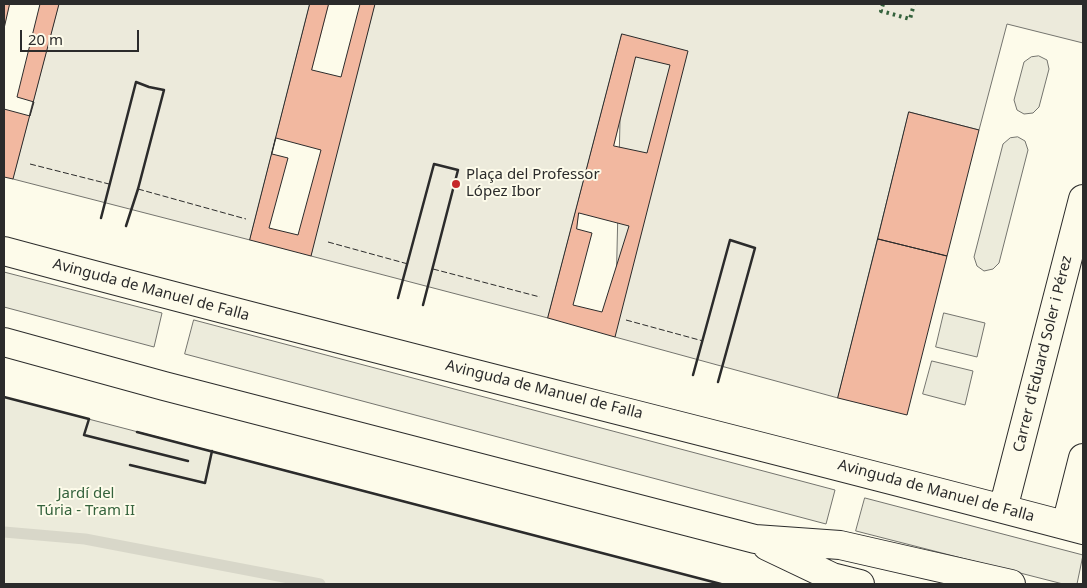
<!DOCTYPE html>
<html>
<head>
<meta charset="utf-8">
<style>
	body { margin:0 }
	#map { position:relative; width:1087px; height:588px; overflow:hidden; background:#fdfbea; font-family:"Noto Sans",sans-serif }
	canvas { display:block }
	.frame { position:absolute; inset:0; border:5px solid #2b2b2b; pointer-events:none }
	.scale { position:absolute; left:20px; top:30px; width:119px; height:22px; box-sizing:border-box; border:2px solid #2b2b2b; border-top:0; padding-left:6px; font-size:15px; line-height:18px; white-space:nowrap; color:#2b2b2b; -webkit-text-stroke:4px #fdfbea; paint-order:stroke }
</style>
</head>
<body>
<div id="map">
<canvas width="1087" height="588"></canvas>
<div class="frame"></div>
<div class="scale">20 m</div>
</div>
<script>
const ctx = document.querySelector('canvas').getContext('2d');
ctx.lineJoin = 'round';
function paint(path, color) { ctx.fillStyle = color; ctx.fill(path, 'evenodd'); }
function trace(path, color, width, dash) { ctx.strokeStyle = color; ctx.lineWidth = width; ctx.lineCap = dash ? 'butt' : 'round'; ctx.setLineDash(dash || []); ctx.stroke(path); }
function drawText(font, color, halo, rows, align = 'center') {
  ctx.font = font + ' "Noto Sans",sans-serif'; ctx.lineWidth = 4; ctx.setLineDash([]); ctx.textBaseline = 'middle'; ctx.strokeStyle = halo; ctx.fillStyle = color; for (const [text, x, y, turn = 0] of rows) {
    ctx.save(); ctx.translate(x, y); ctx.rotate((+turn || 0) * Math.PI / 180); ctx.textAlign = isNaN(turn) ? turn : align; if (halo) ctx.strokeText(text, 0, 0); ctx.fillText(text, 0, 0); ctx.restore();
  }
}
const green = new Path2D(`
	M 1039,56 L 1047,60 L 1049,69 L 1039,107 L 1033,113 L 1024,114 L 1017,110 L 1014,100 L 1024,62 L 1031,57 Z
	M 1018,137 L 1025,141 L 1028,150 L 999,263 L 993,269 L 984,271 L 977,266 L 974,257 L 1003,144 L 1010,138 Z
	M 4,272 L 162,313 L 154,347 L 4,307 Z
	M 944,313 L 985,323 L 977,357 L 936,347 Z
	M 194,320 L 835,490 L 826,524 L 185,354 Z
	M 932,361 L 973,371 L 965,405 L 923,394 Z
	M 4,397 L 721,584 L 4,584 Z
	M 865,498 L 1083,555 L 1077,584 L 1063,584 L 856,531 Z`);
paint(green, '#ecebdb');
trace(green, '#74746e', 1);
const parking = new Path2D(`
	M 59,4 L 310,4 L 250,240 L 13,179 Z
	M 375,4 L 1083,4 L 1083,43 L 1007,24 L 979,130 L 909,112 L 838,398 L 615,337 L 622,34 L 548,318 L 311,256 L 314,239 Z`);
paint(parking, '#eceadb');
trace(parking, '#74746e', 1);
trace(new Path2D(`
	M 4,532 L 85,539 L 320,584`), '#d8d7c9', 11);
const building = new Path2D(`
	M 4,4 L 59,4 L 13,179 L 4,177 Z
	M 10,4 L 40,4 L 17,97 L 34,102 L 30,116 L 4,109 L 4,29 Z
	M 310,4 L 375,4 L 311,256 L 250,240 Z
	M 329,4 L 360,4 L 341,77 L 312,70 Z
	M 622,34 L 688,51 L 615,337 L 548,318 Z
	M 636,57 L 670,65 L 647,153 L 614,146 Z
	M 909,112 L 979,130 L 947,256 L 878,239 Z
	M 276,138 L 321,150 L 298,235 L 269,228 L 288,158 L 272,154 Z
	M 579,213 L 629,226 L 602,312 L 573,305 L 592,233 L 577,229 Z
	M 878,239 L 947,256 L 907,415 L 838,398 Z`);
paint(building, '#f2b8a0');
trace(building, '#2b2b2b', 1);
const minor = new Path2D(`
	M 4,251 C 363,348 724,435 1083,530
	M 1003,509 L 1083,199
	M 1066,525 L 1083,458`);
const major = new Path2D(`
	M 4,342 L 164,386 L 755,539 L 840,545 L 1011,584
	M 767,546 L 832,577 L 860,584`);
trace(minor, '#2b2b2b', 30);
trace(major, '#2b2b2b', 30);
trace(minor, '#fdfbea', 28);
trace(major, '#fdfbea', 28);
trace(new Path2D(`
	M 883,4 L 881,11 L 910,19 L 914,4`), '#34623c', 4, [2.5, 4]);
trace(new Path2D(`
	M 30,164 L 109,184
	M 138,189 L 246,219
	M 328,242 L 408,264
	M 433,269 L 540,297
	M 626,320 L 703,341`), '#2b2b2b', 1, [6, 2.5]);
trace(new Path2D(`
	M 101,218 L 136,82 L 149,87 L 164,90 L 138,189 L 126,226
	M 398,298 L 434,164 L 458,170 L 423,305
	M 693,375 L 730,240 L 755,248 L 718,382
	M 4,397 L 89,419 L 84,435 L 188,461
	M 137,432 L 721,584
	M 130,465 L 205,483 L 212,451`), '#2b2b2b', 2.5);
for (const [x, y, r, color] of [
	[456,184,5,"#c62828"]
]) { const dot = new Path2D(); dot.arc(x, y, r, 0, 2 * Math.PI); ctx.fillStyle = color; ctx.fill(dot); trace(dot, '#fdfbea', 2); }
drawText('15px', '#2b2b2b', '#fdfbea', [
	["Plaça del Professor",466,175],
	["López Ibor",466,192]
], 'left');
drawText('15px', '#2b2b2b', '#fdfbea', [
	["Avinguda de Manuel de Falla",151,290,15],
	["Carrer d'Eduard Soler i Pérez",1043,354,-76],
	["Avinguda de Manuel de Falla",544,390,14],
	["Avinguda de Manuel de Falla",936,491,15]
]);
drawText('15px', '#34623c', '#fdfbea', [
	["Jardí del",86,494],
	["Túria - Tram II",86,511]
]);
</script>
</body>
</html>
